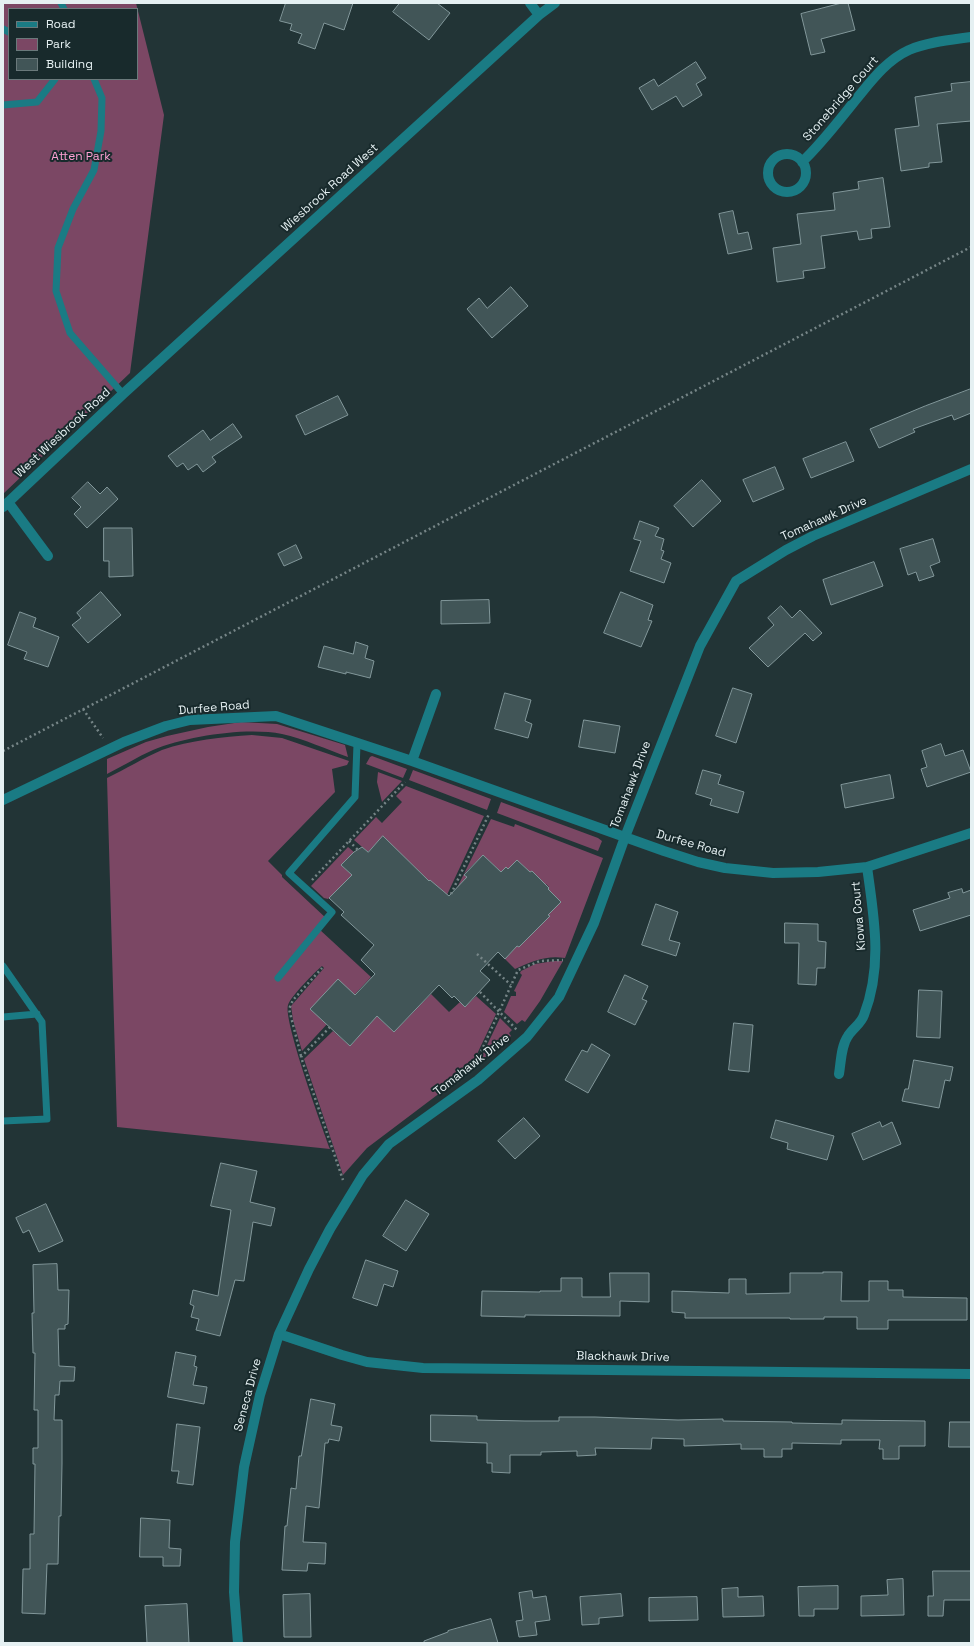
<!DOCTYPE html>
<html>
<head>
<meta charset="utf-8">
<style>
	body { margin:0 }
	#map { position:relative; width:974px; height:1646px; overflow:hidden; background:#223436; font-family:"Space Grotesk",sans-serif }
	canvas { display:block }
	.frame { position:absolute; inset:0; border:4px solid #e5f0f2; pointer-events:none }
	.legend { position:absolute; left:8px; top:8px; width:130px; height:72px; box-sizing:border-box; background:#182a2c; border:1px solid #6a797b; margin:0; padding:5px 7px; list-style:none; font-size:12px; color:#e5f0f2 }
	.legend li { display:flex; align-items:center; gap:8px; height:20px }
	.legend b { width:20px; border:1px solid #6a797b }
</style>
</head>
<body>
<div id="map">
<canvas width="974" height="1646"></canvas>
<div class="frame"></div>
<ul class="legend">
<li><b style="height:5px;background:#1a7b84"></b>Road</li>
<li><b style="height:11px;background:#7b4764"></b>Park</li>
<li><b style="height:11px;background:#415557"></b>Building</li>
</ul>
</div>
<script>
const ctx = document.querySelector('canvas').getContext('2d');
ctx.lineJoin = 'round';
function paint(path, color) { ctx.fillStyle = color; ctx.fill(path, 'evenodd'); }
function trace(path, color, width, dash) { ctx.strokeStyle = color; ctx.lineWidth = width; ctx.lineCap = dash ? 'butt' : 'round'; ctx.setLineDash(dash || []); ctx.stroke(path); }
function drawText(font, color, halo, rows, align = 'center') {
  ctx.font = font + ' "Space Grotesk",sans-serif'; ctx.lineWidth = 4; ctx.setLineDash([]); ctx.textBaseline = 'middle'; ctx.strokeStyle = halo; ctx.fillStyle = color; for (const [text, x, y, turn = 0] of rows) {
    ctx.save(); ctx.translate(x, y); ctx.rotate((+turn || 0) * Math.PI / 180); ctx.textAlign = isNaN(turn) ? turn : align; if (halo) ctx.strokeText(text, 0, 0); ctx.fillText(text, 0, 0); ctx.restore();
  }
}
paint(new Path2D(`
	M 3,3 L 136,3 L 164,115 L 130,373 L 3,494 ZM 9,9 L 137,9 L 137,79 L 9,79 Z
	M 241,722 L 277,724 L 345,745 L 348,757 C 326,749 304,739 282,734 C 246,727 187,736 153,750 C 137,757 123,766 107,774 L 107,759 L 146,742 L 167,736 L 208,727 Z
	M 252,735 L 282,738 L 349,761 L 347,765 L 332,769 L 335,792 L 268,861 L 282,875 L 282,877 L 327,919 L 319,929 L 371,977 L 302,1051 L 293,1020 L 291,1006 L 324,968 L 322,966 C 315,972 291,996 288,1005 C 283,1020 322,1127 330,1149 L 117,1127 L 107,778 C 126,769 143,758 162,750 C 190,740 223,737 252,735 Z
	M 372,756 L 407,769 L 403,778 L 366,764 L 370,757 Z
	M 413,770 L 491,799 L 487,810 L 409,780 Z
	M 378,772 L 402,781 L 382,802 L 377,782 Z
	M 406,786 L 484,816 L 446,897 L 383,837 L 368,852 L 354,840 L 376,817 L 382,823 L 402,802 L 396,796 Z
	M 501,802 L 598,838 L 602,841 L 598,851 L 497,813 Z
	M 491,819 L 514,827 L 515,824 L 603,858 L 565,958 C 547,955 532,961 515,969 L 505,959 L 517,946 L 519,947 L 522,944 L 520,943 L 531,932 L 533,933 L 550,916 L 548,915 L 561,902 L 548,889 L 549,887 L 546,884 L 544,886 L 532,871 L 530,872 L 517,860 L 508,869 L 506,867 L 501,872 L 483,855 L 464,874 L 467,877 L 457,888 Z
	M 348,847 L 354,852 L 341,865 L 352,875 L 328,899 L 324,898 L 311,886 Z
	M 554,961 L 563,961 L 540,1001 L 525,1022 L 522,1020 L 517,1024 L 504,1012 L 511,996 L 516,996 L 516,992 L 514,991 L 522,975 L 520,973 L 521,971 L 535,964 Z
	M 431,994 L 449,1012 L 460,1002 L 466,1006 L 476,996 L 496,1014 L 469,1071 L 367,1148 L 343,1175 L 304,1059 L 333,1031 L 350,1046 L 377,1016 L 394,1032 Z
	M 500,1018 L 512,1030 L 509,1033 L 511,1036 L 478,1064 Z`), '#7b4764');
const building = new Path2D(`
	M 286,3 L 353,3 L 344,30 L 324,23 L 315,49 L 298,43 L 302,34 L 290,30 L 292,24 L 280,21 Z
	M 400,3 L 437,3 L 450,13 L 429,40 L 393,12 Z
	M 842,3 L 848,3 L 855,30 L 821,39 L 825,52 L 811,55 L 801,14 Z
	M 696,62 L 706,78 L 696,84 L 702,95 L 683,107 L 676,96 L 652,110 L 639,88 L 654,79 L 658,86 Z
	M 971,82 L 971,121 L 937,124 L 942,162 L 929,163 L 929,167 L 901,171 L 895,129 L 919,126 L 915,97 L 952,91 L 951,84 Z
	M 883,178 L 890,227 L 871,229 L 872,238 L 859,240 L 857,231 L 821,236 L 825,268 L 803,271 L 804,278 L 777,282 L 773,248 L 801,244 L 797,214 L 835,210 L 833,193 L 859,189 L 858,182 Z
	M 733,211 L 738,234 L 748,232 L 752,249 L 728,254 L 719,214 Z
	M 511,287 L 528,306 L 492,338 L 467,309 L 479,298 L 487,308 Z
	M 971,389 L 971,413 L 954,420 L 952,415 L 913,429 L 915,432 L 879,448 L 870,429 L 925,406 Z
	M 338,396 L 348,415 L 305,435 L 296,416 Z
	M 233,424 L 242,437 L 212,457 L 216,462 L 203,472 L 197,464 L 188,470 L 183,463 L 177,467 L 168,456 L 203,430 L 210,440 Z
	M 846,442 L 854,461 L 811,478 L 803,459 Z
	M 775,467 L 784,489 L 753,502 L 743,480 Z
	M 702,480 L 721,501 L 693,527 L 674,506 Z
	M 88,482 L 100,494 L 107,487 L 118,499 L 87,528 L 74,514 L 81,507 L 72,498 Z
	M 640,521 L 659,528 L 655,536 L 664,539 L 661,550 L 664,551 L 661,559 L 671,563 L 664,583 L 630,571 L 641,541 L 634,539 Z
	M 104,528 L 132,528 L 133,576 L 109,577 L 109,561 L 104,561 Z
	M 933,539 L 940,562 L 930,566 L 934,576 L 919,581 L 916,572 L 908,575 L 900,549 Z
	M 296,545 L 302,558 L 284,566 L 278,554 Z
	M 874,562 L 883,586 L 831,605 L 823,580 Z
	M 101,592 L 121,615 L 88,643 L 72,625 L 81,618 L 77,613 Z
	M 621,592 L 653,605 L 648,620 L 652,621 L 641,647 L 604,633 Z
	M 489,600 L 490,623 L 441,624 L 441,601 Z
	M 781,606 L 792,618 L 800,610 L 822,633 L 813,641 L 805,633 L 768,667 L 749,648 L 774,625 L 768,618 Z
	M 20,612 L 36,618 L 33,627 L 59,637 L 48,667 L 24,659 L 27,652 L 8,645 Z
	M 356,642 L 368,646 L 365,658 L 374,661 L 370,678 L 346,672 L 346,674 L 318,667 L 324,646 L 353,654 Z
	M 733,688 L 752,694 L 736,743 L 716,736 Z
	M 505,693 L 531,700 L 525,721 L 532,724 L 528,738 L 495,729 Z
	M 584,720 L 620,726 L 615,753 L 579,747 Z
	M 941,744 L 945,756 L 963,750 L 971,772 L 927,787 L 921,769 L 927,767 L 922,751 Z
	M 703,770 L 721,775 L 718,784 L 744,792 L 738,813 L 710,805 L 712,799 L 696,794 Z
	M 890,775 L 894,798 L 845,808 L 841,785 Z
	M 383,836 L 429,881 L 430,880 L 449,896 L 467,877 L 464,875 L 483,855 L 501,872 L 506,867 L 508,869 L 517,860 L 530,872 L 532,871 L 549,888 L 548,889 L 561,902 L 548,915 L 550,916 L 519,947 L 517,946 L 505,959 L 498,952 L 480,971 L 490,980 L 465,1007 L 454,996 L 452,998 L 439,985 L 394,1032 L 377,1016 L 350,1046 L 310,1009 L 338,979 L 355,995 L 375,974 L 361,960 L 374,945 L 341,915 L 344,912 L 329,898 L 352,875 L 341,865 L 354,852 L 362,847 L 368,852 Z
	M 962,889 L 963,893 L 971,890 L 971,915 L 920,931 L 913,910 L 950,898 L 948,893 Z
	M 656,904 L 678,912 L 669,940 L 680,943 L 676,956 L 642,945 Z
	M 785,923 L 818,924 L 818,941 L 826,942 L 825,968 L 817,968 L 816,985 L 798,984 L 799,943 L 785,943 Z
	M 625,975 L 648,986 L 642,999 L 647,1001 L 635,1025 L 608,1012 Z
	M 919,990 L 942,991 L 940,1038 L 917,1037 Z
	M 734,1023 L 753,1025 L 749,1072 L 729,1070 Z
	M 592,1044 L 610,1055 L 588,1093 L 565,1080 L 582,1050 L 587,1052 Z
	M 914,1060 L 953,1067 L 950,1081 L 945,1080 L 939,1108 L 902,1101 L 905,1089 L 908,1089 Z
	M 524,1118 L 540,1136 L 515,1159 L 498,1141 Z
	M 776,1120 L 834,1136 L 827,1160 L 787,1149 L 788,1143 L 771,1138 Z
	M 880,1122 L 882,1127 L 892,1122 L 901,1144 L 863,1160 L 852,1134 Z
	M 221,1163 L 257,1171 L 250,1202 L 275,1208 L 271,1226 L 253,1222 L 244,1281 L 235,1280 L 220,1336 L 196,1330 L 199,1319 L 191,1317 L 194,1306 L 190,1304 L 193,1290 L 218,1296 L 231,1210 L 211,1206 Z
	M 406,1200 L 429,1214 L 406,1251 L 383,1236 Z
	M 46,1204 L 63,1241 L 39,1252 L 29,1230 L 23,1233 L 16,1218 Z
	M 366,1260 L 398,1271 L 393,1287 L 384,1284 L 377,1306 L 353,1298 Z
	M 57,1264 L 58,1290 L 69,1290 L 68,1324 L 65,1325 L 65,1329 L 58,1329 L 59,1366 L 75,1367 L 74,1381 L 60,1381 L 59,1395 L 55,1395 L 54,1420 L 62,1420 L 62,1464 L 61,1516 L 59,1516 L 58,1564 L 47,1564 L 45,1614 L 22,1613 L 23,1569 L 30,1569 L 30,1534 L 34,1534 L 35,1464 L 33,1464 L 33,1448 L 38,1448 L 38,1410 L 34,1410 L 35,1353 L 33,1353 L 32,1313 L 34,1313 L 33,1265 Z
	M 823,1272 L 842,1272 L 841,1301 L 869,1301 L 869,1281 L 888,1281 L 888,1290 L 903,1290 L 903,1297 L 967,1298 L 967,1320 L 888,1320 L 888,1329 L 857,1329 L 857,1317 L 824,1317 L 824,1319 L 790,1319 L 790,1318 L 685,1318 L 685,1313 L 672,1312 L 672,1291 L 729,1293 L 729,1279 L 746,1279 L 746,1294 L 790,1293 L 790,1273 L 823,1273 Z
	M 610,1273 L 649,1273 L 649,1302 L 620,1301 L 620,1316 L 525,1315 L 525,1317 L 481,1316 L 482,1291 L 540,1292 L 540,1291 L 561,1291 L 561,1278 L 582,1278 L 582,1297 L 610,1297 Z
	M 176,1352 L 196,1356 L 194,1366 L 197,1367 L 193,1385 L 207,1387 L 204,1404 L 168,1397 Z
	M 311,1399 L 335,1404 L 331,1425 L 342,1427 L 339,1441 L 329,1439 L 328,1443 L 325,1443 L 319,1508 L 306,1506 L 303,1542 L 326,1543 L 325,1564 L 308,1563 L 307,1571 L 282,1570 L 285,1526 L 287,1526 L 291,1488 L 296,1489 L 299,1456 L 301,1456 Z
	M 431,1415 L 477,1416 L 477,1420 L 525,1421 L 559,1421 L 559,1417 L 595,1417 L 678,1420 L 723,1419 L 723,1421 L 792,1422 L 792,1423 L 842,1424 L 842,1420 L 925,1421 L 925,1446 L 899,1446 L 899,1459 L 883,1459 L 883,1449 L 879,1449 L 880,1440 L 841,1440 L 841,1444 L 792,1443 L 792,1449 L 782,1449 L 782,1457 L 764,1457 L 764,1449 L 741,1449 L 741,1444 L 684,1446 L 684,1439 L 652,1438 L 651,1449 L 595,1448 L 596,1455 L 577,1456 L 577,1451 L 541,1452 L 541,1455 L 510,1455 L 510,1473 L 492,1472 L 492,1463 L 487,1463 L 487,1443 L 431,1441 Z
	M 950,1422 L 971,1422 L 971,1447 L 949,1447 Z
	M 177,1424 L 200,1427 L 193,1485 L 177,1483 L 179,1471 L 172,1471 Z
	M 141,1518 L 170,1520 L 169,1548 L 181,1549 L 180,1566 L 163,1566 L 163,1557 L 140,1557 Z
	M 933,1571 L 971,1571 L 971,1600 L 944,1600 L 943,1616 L 928,1616 L 928,1596 L 933,1596 Z
	M 903,1579 L 904,1615 L 861,1616 L 861,1596 L 888,1595 L 887,1580 Z
	M 838,1586 L 838,1609 L 814,1609 L 814,1616 L 799,1616 L 798,1587 Z
	M 738,1588 L 738,1597 L 763,1596 L 764,1616 L 723,1617 L 722,1589 Z
	M 532,1591 L 533,1598 L 546,1596 L 550,1620 L 535,1622 L 537,1635 L 519,1637 L 516,1621 L 523,1620 L 519,1593 Z
	M 310,1594 L 311,1637 L 284,1637 L 283,1595 Z
	M 621,1594 L 623,1616 L 599,1618 L 599,1624 L 582,1625 L 580,1597 Z
	M 697,1597 L 698,1620 L 649,1621 L 649,1598 Z
	M 187,1604 L 189,1643 L 147,1643 L 145,1606 Z
	M 491,1619 L 498,1643 L 424,1643 L 424,1641 L 448,1632 L 448,1631 Z`);
paint(building, '#415557');
trace(building, '#82979a', 1);
trace(new Path2D(`
	M 83,709 L 103,738
	M 3,751 L 971,247
	M 349,841 L 358,850
	M 312,880 L 405,782
	M 451,894 L 489,814
	M 477,954 L 511,985
	M 480,992 L 517,1030
	M 330,1027 L 301,1057 L 343,1180
	M 301,1056 L 289,1009 L 293,1000 L 322,968
	M 475,1065 L 518,970 L 540,961 L 563,960`), '#768587', 2.5, [2, 3]);
trace(new Path2D(`
	M 61,3 L 64,9
	M 3,29 L 9,32
	M 94,79 L 102,98 L 101,131 L 94,170 L 73,209 L 58,248 L 56,291 L 70,333 L 123,394
	M 3,105 L 37,102 L 55,79
	M 3,966 L 42,1022 L 47,1119 L 3,1121
	M 278,978 L 332,912 L 289,873 L 355,797 L 357,744
	M 3,1017 L 37,1014`), '#1a7b84', 7);
trace(new Path2D(`
	M 530,3 L 539,15
	M768 173a19 19 0 1 1 38 0a19 19 0 1 1-38 0Z
	M 802,162 C 823,142 840,119 858,97 C 872,80 887,60 909,50 C 928,42 950,40 971,37
	M 8,502 L 48,556
	M 3,507 L 123,394 L 539,15 L 555,3
	M 412,761 L 436,694
	M 3,800 L 124,742 L 166,726 L 190,720 L 276,716 L 412,761 L 664,851 L 698,862 L 725,868 L 773,873 L 818,872 L 867,867 L 971,833
	M 839,1074 C 841,1062 841,1046 848,1036 C 853,1028 861,1024 864,1015 C 883,966 874,917 867,867
	M 279,1334 L 342,1355 L 367,1362 L 423,1368 L 971,1374
	M 238,1643 L 234,1592 L 235,1542 L 244,1467 L 260,1395 L 279,1334 L 309,1269 L 330,1229 L 363,1175 L 389,1144 L 478,1080 L 527,1037 L 559,997 L 594,923 L 625,837 L 700,646 L 736,581 L 786,550 L 813,536 L 971,469`), '#1a7b84', 10);
drawText('12px', '#e5f0f2', '#182a2c', [
	["Stonebridge Court",841,99,-49],
	["Wiesbrook Road West",330,188,-42],
	["West Wiesbrook Road",63,433,-43],
	["Tomahawk Drive",824,519,-24],
	["Durfee Road",214,708,-5],
	["Tomahawk Drive",631,785,-69],
	["Durfee Road",691,844,16],
	["Kiowa Court",859,916,-95],
	["Tomahawk Drive",472,1065,-38],
	["Blackhawk Drive",623,1357,1],
	["Seneca Drive",248,1395,-75]
]);
drawText('12px', '#fea1d4', '#182a2c', [
	["Atten Park",81,157]
]);
</script>
</body>
</html>
